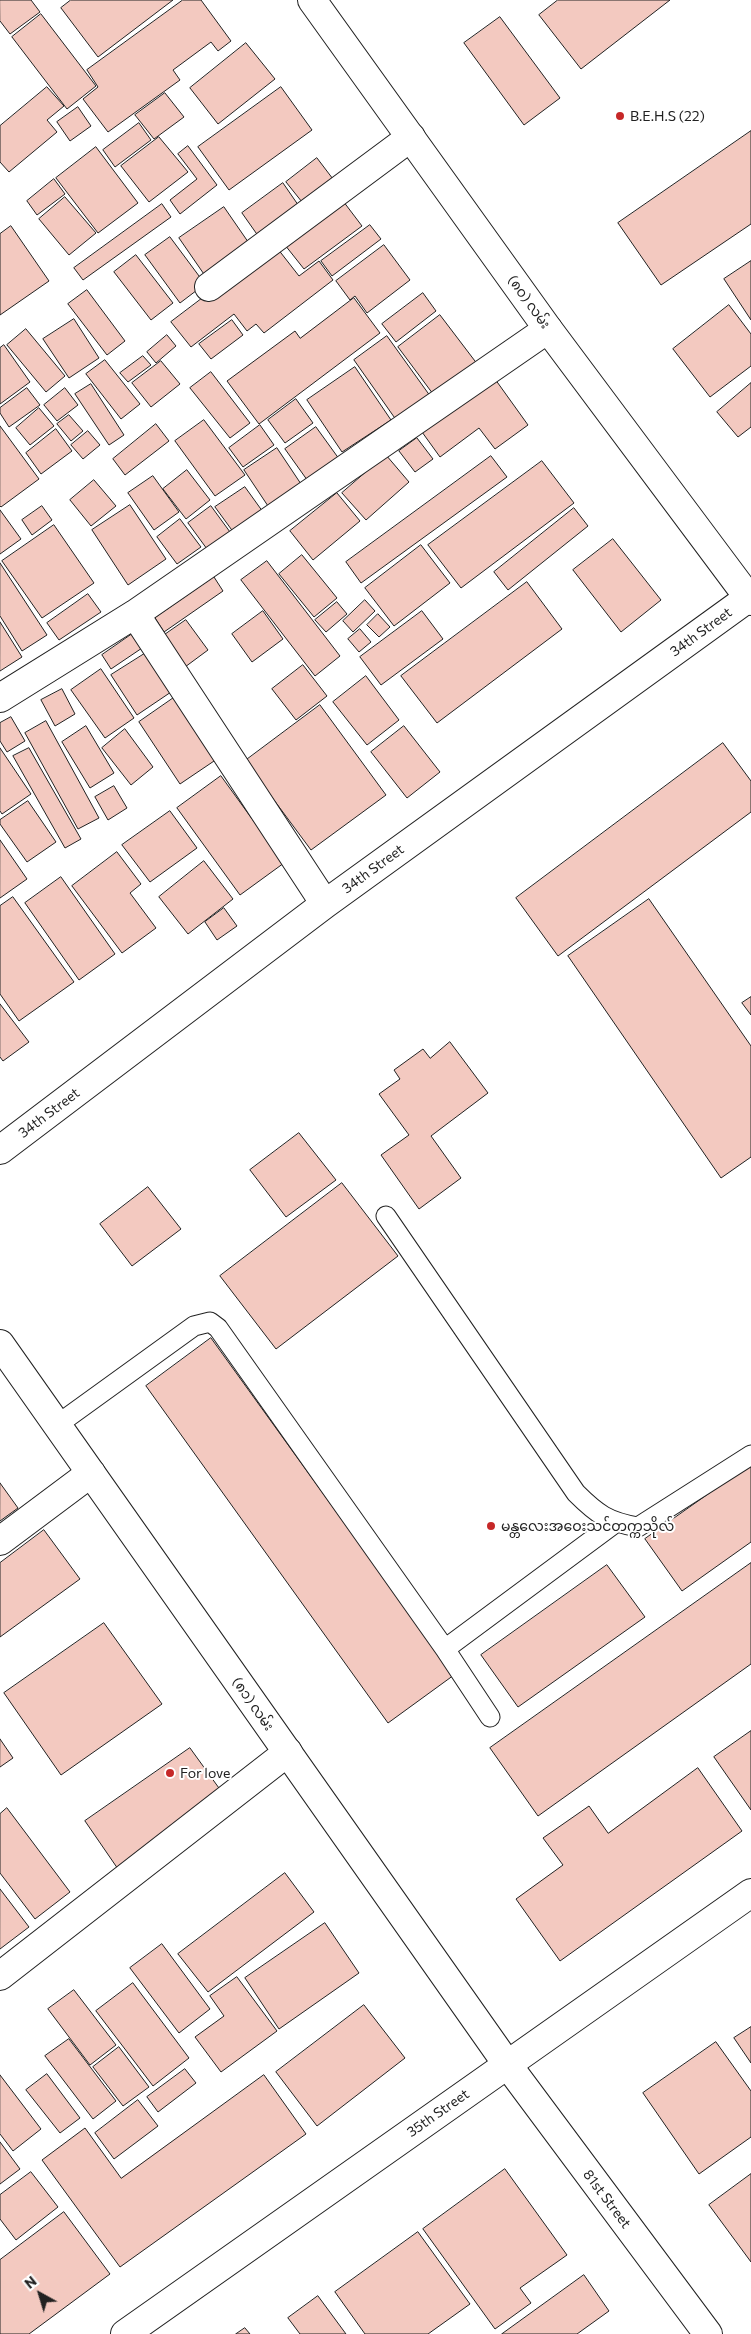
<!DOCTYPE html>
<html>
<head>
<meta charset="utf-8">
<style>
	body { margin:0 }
	#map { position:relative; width:751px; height:2334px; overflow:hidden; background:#fff; font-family:Commissioner,sans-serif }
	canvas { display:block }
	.north { position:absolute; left:15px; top:2269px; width:50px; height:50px; -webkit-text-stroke:4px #fff; paint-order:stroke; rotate:321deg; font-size:14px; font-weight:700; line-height:20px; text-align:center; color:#222 }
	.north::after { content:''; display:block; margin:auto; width:18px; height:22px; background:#222; clip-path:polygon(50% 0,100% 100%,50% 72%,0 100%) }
</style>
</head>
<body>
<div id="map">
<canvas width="751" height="2334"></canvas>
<div class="north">N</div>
</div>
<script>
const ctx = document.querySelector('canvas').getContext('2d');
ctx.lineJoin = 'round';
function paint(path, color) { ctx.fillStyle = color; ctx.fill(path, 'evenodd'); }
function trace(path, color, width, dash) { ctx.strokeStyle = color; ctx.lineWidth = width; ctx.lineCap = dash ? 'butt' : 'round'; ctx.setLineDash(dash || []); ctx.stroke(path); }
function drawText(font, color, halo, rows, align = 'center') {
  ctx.font = font + ' Commissioner,"Noto Sans Myanmar",sans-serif'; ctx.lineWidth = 4; ctx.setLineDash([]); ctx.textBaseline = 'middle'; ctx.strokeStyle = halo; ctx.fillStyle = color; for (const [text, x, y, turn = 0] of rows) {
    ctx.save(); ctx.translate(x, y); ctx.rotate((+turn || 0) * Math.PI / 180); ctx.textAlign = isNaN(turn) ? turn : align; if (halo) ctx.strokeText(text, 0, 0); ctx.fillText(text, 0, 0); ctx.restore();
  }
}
const building = new Path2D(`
	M 0,0 L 31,0 L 40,12 L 10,34 L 0,21 Z
	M 71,0 L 173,0 L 98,57 L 61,8 Z
	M 183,0 L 201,0 L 231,41 L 218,51 L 211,42 L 173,70 L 180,80 L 108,132 L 83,99 L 98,87 L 87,70 Z
	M 558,0 L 670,0 L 581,69 L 539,15 Z
	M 41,14 L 96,86 L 67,109 L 12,37 Z
	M 500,17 L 560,98 L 524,125 L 464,43 Z
	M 246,43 L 275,79 L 218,124 L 190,88 Z
	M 47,87 L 64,106 L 47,120 L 57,132 L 9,172 L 0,162 L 0,126 Z
	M 281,87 L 312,130 L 229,190 L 198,147 Z
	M 165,93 L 184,117 L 154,139 L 135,115 Z
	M 78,107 L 91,126 L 70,141 L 57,122 Z
	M 139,123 L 151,140 L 115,167 L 103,150 Z
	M 751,131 L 751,224 L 661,285 L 618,223 Z
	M 159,137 L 188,172 L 149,202 L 121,166 Z
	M 188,146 L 217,185 L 180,214 L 170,200 L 197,179 L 178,154 Z
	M 96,147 L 138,203 L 98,233 L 56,178 Z
	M 317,158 L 336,183 L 306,207 L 286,182 Z
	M 54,179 L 65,194 L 37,215 L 27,201 Z
	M 283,183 L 303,212 L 261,240 L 242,213 Z
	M 65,197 L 96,233 L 69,255 L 39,219 Z
	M 340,197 L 362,226 L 304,269 L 281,240 Z
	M 162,204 L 171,217 L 83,280 L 74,268 Z
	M 224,207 L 253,249 L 208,280 L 179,238 Z
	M 370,225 L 381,239 L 332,276 L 321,261 Z
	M 11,226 L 49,281 L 0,315 L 0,234 Z
	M 170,237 L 205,284 L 180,303 L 145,255 Z
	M 274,244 L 299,276 L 319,261 L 333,280 L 264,333 L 256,324 L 247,331 L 234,314 L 191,347 L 171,322 Z
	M 384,245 L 410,280 L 367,313 L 355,296 L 350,300 L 336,281 Z
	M 136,255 L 173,303 L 151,320 L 114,272 Z
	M 751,261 L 751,320 L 724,279 Z
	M 87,290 L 125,341 L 107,355 L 68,304 Z
	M 423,293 L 436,311 L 396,342 L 382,324 Z
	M 354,298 L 380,333 L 259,424 L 227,381 L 295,331 L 300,338 Z
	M 729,305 L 751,334 L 751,366 L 710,397 L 673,349 Z
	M 440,315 L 478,365 L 436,398 L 398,347 Z
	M 74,319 L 99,358 L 69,378 L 43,339 Z
	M 232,320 L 243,335 L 211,359 L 199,344 Z
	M 26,329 L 65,376 L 46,392 L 7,345 Z
	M 167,335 L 176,346 L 156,363 L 147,352 Z
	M 387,336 L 433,400 L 399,424 L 354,360 Z
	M 4,345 L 30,382 L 0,404 L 0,348 Z
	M 143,356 L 151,365 L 128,382 L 120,373 Z
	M 105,360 L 140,404 L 121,419 L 86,374 Z
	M 161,361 L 180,384 L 151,407 L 132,383 Z
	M 355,367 L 391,420 L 342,452 L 307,400 Z
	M 211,372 L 250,423 L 230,438 L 190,388 Z
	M 495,379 L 528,425 L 495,449 L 479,428 L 440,457 L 422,432 Z
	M 751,383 L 751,427 L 738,437 L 717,412 Z
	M 91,384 L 124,435 L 109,445 L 75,394 Z
	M 27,388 L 40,405 L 9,427 L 0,413 L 0,408 Z
	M 65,388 L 78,405 L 57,421 L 44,405 Z
	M 296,399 L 313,423 L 285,443 L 268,420 Z
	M 39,408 L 54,426 L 30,445 L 16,428 Z
	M 69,415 L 83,431 L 71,441 L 57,424 Z
	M 204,420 L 245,475 L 215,496 L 175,441 Z
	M 156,424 L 169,441 L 125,475 L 113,459 Z
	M 260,425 L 274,445 L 243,467 L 229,448 Z
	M 0,426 L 39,479 L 1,507 L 0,506 Z
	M 316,427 L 342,463 L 310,484 L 285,449 Z
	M 56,429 L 72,451 L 41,474 L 26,453 Z
	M 88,431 L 100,445 L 83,459 L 71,445 Z
	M 417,438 L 433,459 L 415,472 L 399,451 Z
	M 277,448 L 301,484 L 268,506 L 244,470 Z
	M 386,455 L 409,482 L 366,520 L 342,493 Z
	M 491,456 L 507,477 L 361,583 L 346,562 Z
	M 542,461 L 574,503 L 461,588 L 428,545 Z
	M 187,470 L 210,500 L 186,519 L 163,489 Z
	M 153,476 L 179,512 L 154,530 L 128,493 Z
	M 94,480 L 116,506 L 91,526 L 70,500 Z
	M 245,487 L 263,512 L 234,533 L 215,507 Z
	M 337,493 L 360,521 L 313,560 L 290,531 Z
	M 130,505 L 166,559 L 128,585 L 92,530 Z
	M 42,506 L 52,520 L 32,535 L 22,520 Z
	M 211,506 L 230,532 L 207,549 L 188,523 Z
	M 574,508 L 588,526 L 508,590 L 494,572 Z
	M 0,510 L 21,539 L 0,554 Z
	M 180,519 L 201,547 L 177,564 L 157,537 Z
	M 54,525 L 94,583 L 42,618 L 2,561 Z
	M 613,539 L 661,600 L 621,632 L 573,570 Z
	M 421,545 L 450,583 L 394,626 L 365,588 Z
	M 302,555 L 337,598 L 314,617 L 279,574 Z
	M 267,561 L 340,656 L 315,676 L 241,580 Z
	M 0,563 L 47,635 L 22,651 L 0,616 Z
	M 214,577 L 223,591 L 164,632 L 155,618 Z
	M 527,582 L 562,629 L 437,723 L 401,676 Z
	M 88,594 L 101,612 L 59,640 L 47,623 Z
	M 365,600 L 375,611 L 353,632 L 343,621 Z
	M 337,602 L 347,614 L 326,632 L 315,620 Z
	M 263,611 L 283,639 L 252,662 L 232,634 Z
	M 422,611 L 443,639 L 381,685 L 360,657 Z
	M 378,614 L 390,627 L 379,637 L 367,625 Z
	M 186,620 L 208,650 L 185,667 L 163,636 Z
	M 0,622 L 22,657 L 0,671 Z
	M 360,629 L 371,642 L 359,652 L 348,639 Z
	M 138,630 L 148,644 L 111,669 L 102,655 Z
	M 149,651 L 174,690 L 137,715 L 111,675 Z
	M 303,665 L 327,696 L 296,720 L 272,689 Z
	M 101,669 L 134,718 L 105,738 L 71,690 Z
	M 366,676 L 399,720 L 367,745 L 333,702 Z
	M 62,689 L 75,714 L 55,726 L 41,700 Z
	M 175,697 L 217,759 L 180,784 L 139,722 Z
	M 320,705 L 386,795 L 311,850 L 245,761 Z
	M 11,717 L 25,741 L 7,752 L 0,741 L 0,723 Z
	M 46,721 L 99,818 L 78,829 L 25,733 Z
	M 86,726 L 114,773 L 90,788 L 62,742 Z
	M 404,726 L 440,772 L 407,798 L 371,752 Z
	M 125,729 L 153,767 L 131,785 L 102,748 Z
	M 723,743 L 751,781 L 751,812 L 558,956 L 516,898 Z
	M 0,748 L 31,794 L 2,814 L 0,811 Z
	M 29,748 L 81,839 L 65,848 L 13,756 Z
	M 221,776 L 284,863 L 240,895 L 177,808 Z
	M 114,786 L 127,808 L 108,820 L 95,797 Z
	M 28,801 L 56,842 L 27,862 L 0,824 L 0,820 Z
	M 170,811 L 197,848 L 150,882 L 122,845 Z
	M 0,840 L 27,879 L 0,898 Z
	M 117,852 L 141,884 L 130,893 L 156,928 L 122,953 L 72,886 Z
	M 204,861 L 233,899 L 188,934 L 159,897 Z
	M 61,877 L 115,954 L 79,980 L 25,903 Z
	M 13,897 L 74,982 L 19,1021 L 0,994 L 0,906 Z
	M 649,899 L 751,1046 L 751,1157 L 721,1178 L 568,956 Z
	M 224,908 L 237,926 L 217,940 L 205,922 Z
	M 751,997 L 751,1015 L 742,1003 Z
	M 0,1004 L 29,1042 L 3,1061 L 0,1057 Z
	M 450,1042 L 488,1093 L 431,1136 L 461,1178 L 419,1209 L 381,1155 L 409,1135 L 379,1094 L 400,1079 L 394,1070 L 423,1049 L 430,1058 Z
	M 299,1133 L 336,1180 L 286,1217 L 250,1170 Z
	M 342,1183 L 398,1256 L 276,1349 L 220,1276 Z
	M 148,1187 L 181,1229 L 132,1266 L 100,1224 Z
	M 211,1338 L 454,1675 L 388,1723 L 146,1386 Z
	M 751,1464 L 751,1542 L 682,1591 L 645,1539 Z
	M 0,1483 L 18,1508 L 0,1521 Z
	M 44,1530 L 80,1579 L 0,1637 L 0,1563 Z
	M 751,1563 L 751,1664 L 538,1816 L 490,1748 Z
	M 607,1565 L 645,1617 L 518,1707 L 481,1655 Z
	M 104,1623 L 162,1704 L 61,1775 L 4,1693 Z
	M 751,1731 L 751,1810 L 714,1757 Z
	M 0,1739 L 13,1758 L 0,1767 Z
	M 190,1748 L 224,1795 L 118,1869 L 85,1821 Z
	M 698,1768 L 742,1831 L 560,1961 L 516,1899 L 563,1865 L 543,1838 L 589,1806 L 608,1833 Z
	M 7,1808 L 70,1892 L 35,1919 L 0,1873 L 0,1814 Z
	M 285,1873 L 314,1912 L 208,1992 L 178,1954 Z
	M 0,1889 L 29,1927 L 0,1949 Z
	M 325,1923 L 359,1973 L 279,2029 L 245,1978 Z
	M 162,1944 L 210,2009 L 179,2033 L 130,1968 Z
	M 237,1977 L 277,2031 L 221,2072 L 195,2037 L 224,2016 L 210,1996 Z
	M 133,1983 L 189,2058 L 153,2086 L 96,2011 Z
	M 74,1990 L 116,2045 L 90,2065 L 48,2009 Z
	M 364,2005 L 405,2058 L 317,2126 L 276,2072 Z
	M 751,2027 L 751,2063 L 734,2038 Z
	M 69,2039 L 116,2101 L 93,2119 L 45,2056 Z
	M 716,2042 L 751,2091 L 751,2137 L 699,2174 L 643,2093 Z
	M 119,2047 L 149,2087 L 123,2106 L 93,2067 Z
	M 185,2069 L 196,2083 L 158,2112 L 147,2097 Z
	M 47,2074 L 80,2118 L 60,2133 L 26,2090 Z
	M 0,2075 L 41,2129 L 13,2151 L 0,2134 Z
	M 264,2075 L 306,2134 L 120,2267 L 42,2160 L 85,2128 L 121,2178 Z
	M 138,2100 L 158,2126 L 114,2159 L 95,2133 Z
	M 0,2142 L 20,2169 L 0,2184 Z
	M 505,2169 L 567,2255 L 520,2288 L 531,2303 L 495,2329 L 423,2229 Z
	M 31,2172 L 58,2207 L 16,2240 L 0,2219 L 0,2195 Z
	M 751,2174 L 751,2262 L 709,2205 Z
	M 64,2212 L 110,2274 L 29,2334 L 0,2334 L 0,2260 Z
	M 418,2232 L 470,2304 L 428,2334 L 365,2334 L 335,2292 Z
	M 584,2275 L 609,2311 L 577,2334 L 502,2334 Z
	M 318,2296 L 346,2334 L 300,2334 L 288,2318 Z
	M 245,2328 L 250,2334 L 236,2334 Z`);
paint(building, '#f3c9c0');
trace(building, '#222', 1);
const service = new Path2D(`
	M 386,1216 L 576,1493 C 597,1514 608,1522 638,1527 L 751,1455
	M 57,1425 L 194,1326 L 210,1322 L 218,1328 L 445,1649 L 615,1523
	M 445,1649 L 490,1717`);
const minor = new Path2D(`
	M 209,287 L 411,137
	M 135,614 L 325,904
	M 0,698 L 135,614 L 548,329
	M 0,1150 L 325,904 L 751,596
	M 0,1541 L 91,1473
	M 0,1976 L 288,1752
	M 507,2064 L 708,2334`);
const tertiary = new Path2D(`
	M 0,1344 L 507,2064`);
const secondary = new Path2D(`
	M 312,0 L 548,329 L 751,601`);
const primary = new Path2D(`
	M 125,2334 L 751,1893`);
trace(service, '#222', 21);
trace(minor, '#222', 30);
trace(tertiary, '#222', 30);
trace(secondary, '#222', 30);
trace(primary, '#222', 30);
trace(service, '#fff', 19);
trace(minor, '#fff', 28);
trace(tertiary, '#fff', 28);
trace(secondary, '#fff', 28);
trace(primary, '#fff', 28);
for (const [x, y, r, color] of [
	[620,116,5,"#c62828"],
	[491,1526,5,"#c62828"],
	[170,1773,5,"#c62828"]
]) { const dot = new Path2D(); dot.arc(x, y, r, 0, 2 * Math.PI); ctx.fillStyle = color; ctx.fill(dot); trace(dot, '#fff', 2); }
drawText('14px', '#222', '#fff', [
	["B.E.H.S (22)",630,116],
	["မန္တလေးအဝေးသင်တက္ကသိုလ်",501,1526],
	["For love",180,1773]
], 'left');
drawText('14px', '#222', '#fff', [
	["(၈၀) လမ်း",529,302,54],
	["34th Street",701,632,-36],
	["34th Street",373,869,-36],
	["34th Street",49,1113,-37],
	["(၈၁) လမ်း",253,1704,55],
	["35th Street",438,2113,-35],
	["81st Street",607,2199,53]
]);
</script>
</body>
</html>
